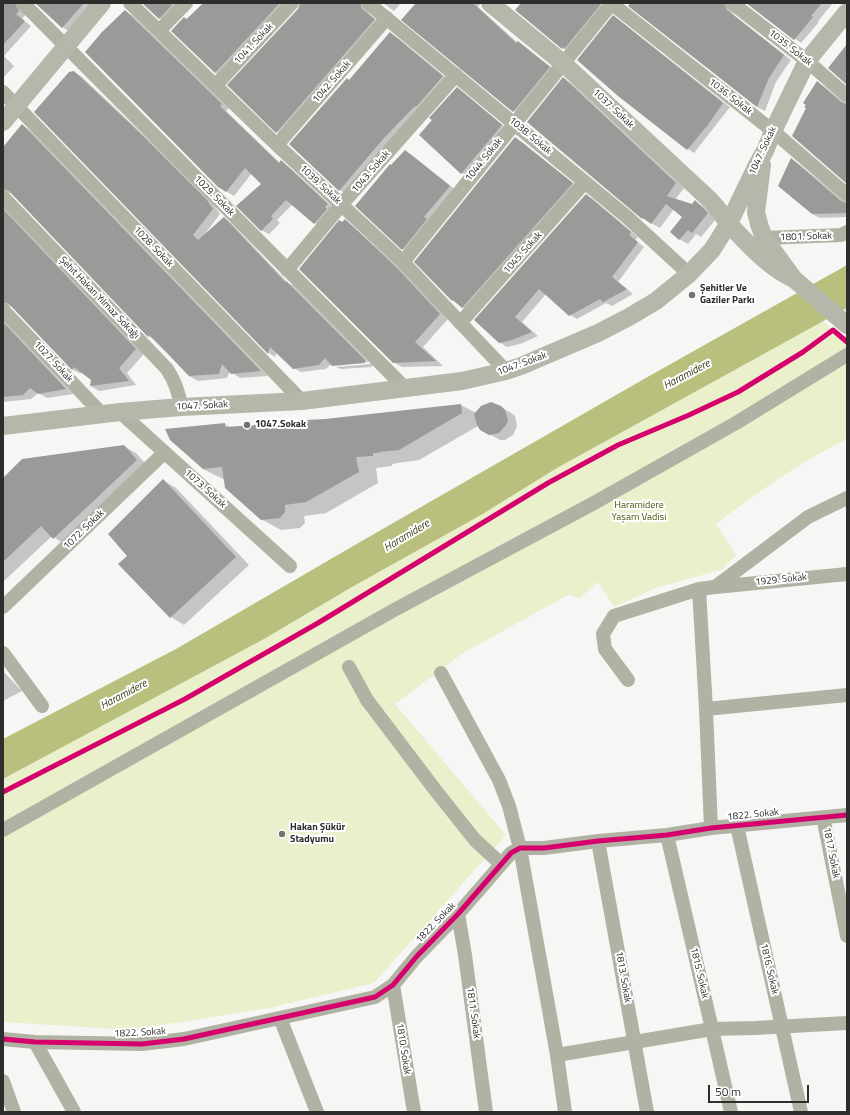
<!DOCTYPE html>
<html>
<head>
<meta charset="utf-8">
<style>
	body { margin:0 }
	#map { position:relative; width:850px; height:1115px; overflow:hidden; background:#f6f7f5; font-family:"Titillium Web",sans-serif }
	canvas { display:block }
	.frame { position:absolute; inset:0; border:4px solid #2d2d2c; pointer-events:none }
	.scale { position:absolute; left:708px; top:1085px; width:101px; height:18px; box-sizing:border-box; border:2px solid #2d2d2c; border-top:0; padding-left:5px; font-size:12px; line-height:14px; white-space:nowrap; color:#2d2d2c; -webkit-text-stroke:3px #fff; paint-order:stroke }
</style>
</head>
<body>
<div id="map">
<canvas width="850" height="1115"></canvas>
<div class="frame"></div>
<div class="scale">50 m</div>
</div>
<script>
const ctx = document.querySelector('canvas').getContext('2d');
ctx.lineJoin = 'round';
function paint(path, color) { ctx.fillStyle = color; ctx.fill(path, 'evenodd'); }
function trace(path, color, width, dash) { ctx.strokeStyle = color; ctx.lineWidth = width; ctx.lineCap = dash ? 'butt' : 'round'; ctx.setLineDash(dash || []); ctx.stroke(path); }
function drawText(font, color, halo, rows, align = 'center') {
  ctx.font = font + ' "Titillium Web",sans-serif'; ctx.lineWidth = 4; ctx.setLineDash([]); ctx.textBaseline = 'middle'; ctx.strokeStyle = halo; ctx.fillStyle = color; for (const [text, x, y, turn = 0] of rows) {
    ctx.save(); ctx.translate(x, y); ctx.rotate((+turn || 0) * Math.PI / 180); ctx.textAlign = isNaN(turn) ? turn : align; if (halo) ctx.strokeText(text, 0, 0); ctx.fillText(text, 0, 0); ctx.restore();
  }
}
paint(new Path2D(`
	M 823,321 L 847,343 L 847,439 C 800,462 758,492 716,524 L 736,555 L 721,570 L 658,587 L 614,607 L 598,582 L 580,598 L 568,595 L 463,653 L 395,704 L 506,835 L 374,983 L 269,1008 L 130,1030 L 3,1022 L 3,779 L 264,639 L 352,587 L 481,515 L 557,468 Z`), '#eaf0cb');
paint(new Path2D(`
	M 847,265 L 847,308 L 557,468 L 481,515 L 352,587 L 264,639 L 3,779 L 3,739 L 176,649 L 367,538 L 651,375 Z`), '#b9c07d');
paint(new Path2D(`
	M 3,3 L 23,3 L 25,15 L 22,19 L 31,26 L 4,56 L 14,66 L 3,78 Z
	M 37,3 L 94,3 L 69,31 L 62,27 Z
	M 143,3 L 184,3 L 167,23 L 159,18 Z
	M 205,3 L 291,3 L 223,77 L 216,73 L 172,31 Z
	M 301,3 L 368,3 L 367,10 L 370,15 L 381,24 L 284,136 L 277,132 L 229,85 L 299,9 Z
	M 383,3 L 401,3 L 394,11 Z
	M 417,3 L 481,3 L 478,7 L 518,43 L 525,47 L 556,71 L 521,115 L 514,111 L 403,19 Z
	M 523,3 L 599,3 L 607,9 L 570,52 L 562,48 Z
	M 631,3 L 732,3 L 731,11 L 734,15 L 791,60 L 776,82 L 765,111 L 757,107 L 629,5 Z
	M 748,3 L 833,3 L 818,21 L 819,22 L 801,43 Z
	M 125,11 L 132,15 L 229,108 L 226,111 L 280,163 L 281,162 L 288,166 L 335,209 L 322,227 L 315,223 L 293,204 L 277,220 L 280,223 L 269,234 L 261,230 L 263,184 L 252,173 L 234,196 L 219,187 Z
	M 613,17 L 620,21 L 730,107 L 694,153 L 688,149 Z
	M 390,34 L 398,38 L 450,81 L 347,195 L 340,190 L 290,144 L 350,81 Z
	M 74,72 L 82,77 L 150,141 L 214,205 L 220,214 L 204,235 L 224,218 L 231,223 L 288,283 L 294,286 L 369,362 L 335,365 L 335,366 L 332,363 L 326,369 L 301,372 L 294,368 L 277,352 L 275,357 L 269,353 L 36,112 Z
	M 563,79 L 571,83 L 684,188 L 675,200 L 692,205 L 695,202 L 703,206 L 716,219 L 701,237 L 696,234 L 688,244 L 679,239 L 684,217 L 674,209 L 660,228 L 642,218 Z
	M 818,83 L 825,87 L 847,105 L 847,182 L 807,108 Z
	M 457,88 L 464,93 L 509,130 L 469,177 L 462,173 Z
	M 22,125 L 30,130 L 268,376 L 240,378 L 230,371 L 227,378 L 198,381 L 189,376 L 154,339 L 148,336 L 12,193 L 9,193 L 3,199 L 3,148 Z
	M 515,138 L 522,142 L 579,188 L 469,312 L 452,300 Z
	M 405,151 L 412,155 L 457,191 L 410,253 L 403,249 L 392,166 Z
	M 792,160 L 799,164 L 847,204 L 847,217 L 820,218 L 812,214 Z
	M 586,195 L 593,199 L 638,237 L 635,240 L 644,247 L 618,282 L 633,294 L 612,306 L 606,303 L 577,319 L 570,315 L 546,294 L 522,322 L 538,336 L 520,344 L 507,347 L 499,342 Z
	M 3,205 L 144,354 L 127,373 L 136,385 L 99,391 L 91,386 L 92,380 L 81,371 L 81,374 L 73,370 L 12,306 L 6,308 L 3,312 Z
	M 345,221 L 353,226 L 406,274 L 448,319 L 423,347 L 443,366 L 402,367 L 393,362 Z
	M 3,318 L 5,322 L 73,394 L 47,398 L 38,393 L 31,399 L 3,402 Z
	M 370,362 L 372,365 L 372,367 L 341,369 L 336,367 L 370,364 Z
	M 461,405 L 476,413 L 501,407 L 511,413 L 515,416 L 517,426 L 513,435 L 505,440 L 500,440 L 480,429 L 478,426 L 419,460 L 398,463 L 392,464 L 392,466 L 376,468 L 378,483 L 326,513 L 304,516 L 305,523 L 300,528 L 281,530 L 261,519 L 225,480 L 203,469 L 225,424 L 231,428 L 325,420 Z
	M 124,446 L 137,454 L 149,468 L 67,546 L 52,536 L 3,582 L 3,479 Z
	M 163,480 L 176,488 L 249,565 L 184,625 L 171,617 L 129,556 Z
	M 3,671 L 22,691 L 3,701 Z`), '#0003');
paint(new Path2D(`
	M 3,3 L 15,3 L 19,11 L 16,14 L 25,21 L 3,45 Z
	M 35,3 L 84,3 L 62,28 Z
	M 142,3 L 171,3 L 172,5 L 159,19 Z
	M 203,3 L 280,3 L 215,73 L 171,31 L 184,17 L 186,19 L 188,18 Z
	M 300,3 L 360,3 L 362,9 L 375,19 L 276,133 L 227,85 L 298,9 Z
	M 416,3 L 473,3 L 516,43 L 518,41 L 550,67 L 513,112 L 401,20 Z
	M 521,3 L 600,3 L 601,4 L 565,48 L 563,47 L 562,49 L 515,10 Z
	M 630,3 L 724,3 L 727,10 L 784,55 L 769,78 L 757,107 L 628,6 Z
	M 746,3 L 822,3 L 811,16 L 813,17 L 794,40 Z
	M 125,10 L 222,104 L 220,106 L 279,163 L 281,160 L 328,204 L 325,207 L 327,209 L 314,224 L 286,200 L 271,216 L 273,219 L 261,231 L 236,206 L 261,184 L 245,168 L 226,192 L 220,188 L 219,188 L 85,52 L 102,32 Z
	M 613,15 L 723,103 L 707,126 L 687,150 L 618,96 L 577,60 Z
	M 390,32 L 443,76 L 416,107 L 415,106 L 384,138 L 339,191 L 289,144 L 347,78 L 349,80 Z
	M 847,44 L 847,85 L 828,68 Z
	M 74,71 L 142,135 L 207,200 L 213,209 L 193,235 L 198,240 L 224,217 L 285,282 L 286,281 L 365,360 L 365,363 L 332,366 L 325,358 L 319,365 L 293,369 L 270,347 L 268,354 L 34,112 L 69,72 Z
	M 563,77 L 676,183 L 667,196 L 692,204 L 695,200 L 708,213 L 692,233 L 688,230 L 679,240 L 670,232 L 682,217 L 666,204 L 651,224 L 643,218 L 642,219 L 547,139 L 527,122 Z
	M 817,81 L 841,102 L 847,104 L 847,184 L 792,136 L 806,108 L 804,107 L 806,105 L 803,103 Z
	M 457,87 L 502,125 L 461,174 L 419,135 L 432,120 L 429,118 Z
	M 22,124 L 23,125 L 261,371 L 231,374 L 222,364 L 219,374 L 189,376 L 167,353 L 149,335 L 148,337 L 9,191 L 3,189 L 3,147 Z
	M 515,137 L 573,183 L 462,308 L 453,300 L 452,301 L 414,262 Z
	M 405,150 L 450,186 L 424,217 L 427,219 L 402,250 L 355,206 L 390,164 L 391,165 Z
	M 791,158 L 841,201 L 847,203 L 847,213 L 812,214 L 778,186 Z
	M 586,194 L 631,232 L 629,235 L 638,242 L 612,277 L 627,289 L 603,302 L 600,299 L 569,316 L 539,289 L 515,317 L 532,332 L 512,340 L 499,343 L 474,320 Z
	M 3,209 L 136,349 L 119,368 L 129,381 L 90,386 L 91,380 L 74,367 L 72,370 L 9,304 L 3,302 Z
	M 345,219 L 397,268 L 440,314 L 415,342 L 436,361 L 393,363 L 299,269 L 339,220 L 342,222 Z
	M 3,322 L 66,389 L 38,394 L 30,388 L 23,395 L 3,397 Z
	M 491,402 L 501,406 L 505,410 L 508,420 L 506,425 L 499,433 L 489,435 L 480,430 L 477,425 L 474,414 L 481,406 Z
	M 461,404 L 462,413 L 399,450 L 379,452 L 379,453 L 373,453 L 373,456 L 356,457 L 359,472 L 306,502 L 285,505 L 285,512 L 280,518 L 261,520 L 225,488 L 222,467 L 203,469 L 170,440 L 165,429 L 225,423 L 225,427 L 286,423 L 286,421 L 325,419 Z
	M 124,445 L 137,460 L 53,539 L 41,526 L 3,562 L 3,478 L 22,459 Z
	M 163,479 L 236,557 L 170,618 L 118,564 L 127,556 L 108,534 Z`), '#9a9a99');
trace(new Path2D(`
	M 23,3 L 405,388
	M 130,3 L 277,145 L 403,262 L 506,371
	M 368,3 L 627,217 L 689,274
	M 611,3 L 773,131 L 847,195
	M 732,3 L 807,61 L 847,96
	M 159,31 L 186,3
	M 216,85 L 292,3
	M 3,92 L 302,401
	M 277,145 L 387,18
	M 3,197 L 167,369 C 175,381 179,392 181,407
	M 764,238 L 841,235 L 847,232
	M 403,262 L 612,3
	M 287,270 L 342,204 L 456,75
	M 3,310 L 102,414
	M 460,323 L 585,182
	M 120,412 L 290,566
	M 716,587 L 847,574
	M 699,589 L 706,709 L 711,828
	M 3,607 L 164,453
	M 3,653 L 42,706
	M 349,667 L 367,700 L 436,791 L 475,840 L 501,864
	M 441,673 L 499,780 L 509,806 L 520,848 L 557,1055 L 712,1029 L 755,1028 L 847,1023
	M 628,680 L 605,649 L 603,634 L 614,616 L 699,589 L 715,587 L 808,517 L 847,498
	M 706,709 L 847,695
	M 823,817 L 847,936
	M 737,826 L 801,1112
	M 3,830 L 396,609 L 594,503 L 736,423 L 847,355
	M 667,835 L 712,1029 L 731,1112
	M 598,841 L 647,1112
	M 458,914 L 465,955 L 486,1112
	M 393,985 L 414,1112
	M 280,1018 L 317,1112
	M 3,1039 L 35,1042 L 142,1044 L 184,1039 L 375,997 L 393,985 L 417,956 L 458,914 L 511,853 L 520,848 L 544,848 L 598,841 L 667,835 L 711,828 L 847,815
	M 35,1042 L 74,1112
	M 557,1055 L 565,1112
	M 3,1081 L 14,1112`), '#b0b3a3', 14);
trace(new Path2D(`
	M 490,3 L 564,64 L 710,200 C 717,207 723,216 729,224 C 748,244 769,268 794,279
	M 3,122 L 102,3
	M 762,165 L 756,212 L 759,224 L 764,238 L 794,279 L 847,325
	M 3,426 L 120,412 L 181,407 L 302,401 L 462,381 L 506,371 L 521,366 L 598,333 L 629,317 L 656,301 L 689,274 L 712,250 L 729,223 L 758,163 L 765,151 L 773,131 L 807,61 L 847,12`), '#b5b7aa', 18);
trace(new Path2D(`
	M 3,792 L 185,699 L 318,623 L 548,483 L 618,445 L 689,415 L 738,392 L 803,352 L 833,330 L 847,342
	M 3,1039 L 35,1042 L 142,1044 L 184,1039 L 375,997 L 393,985 L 417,956 L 458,914 L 511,853 L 520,848 L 544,848 L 598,841 L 667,835 L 711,828 L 847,815`), '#d6006c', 5);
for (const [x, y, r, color] of [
	[692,295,4,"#737472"],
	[247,425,4,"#737472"],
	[282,834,4,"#737472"]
]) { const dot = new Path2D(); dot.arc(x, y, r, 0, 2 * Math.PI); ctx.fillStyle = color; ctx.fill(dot); trace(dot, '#fff', 1.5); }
drawText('10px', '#2d2d2c', '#fff', [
	["1041. Sokak",254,44,-47],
	["1035. Sokak",790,48,38],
	["1042. Sokak",332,82,-49],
	["1036. Sokak",730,97,38],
	["1037. Sokak",613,109,43],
	["1038. Sokak",530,136,40],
	["1047. Sokak",763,151,-65],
	["1044. Sokak",484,160,-51],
	["1043. Sokak",371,172,-49],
	["1039. Sokak",320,185,43],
	["1029. Sokak",214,196,45],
	["1801. Sokak",806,237,-2],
	["1028. Sokak",153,247,46],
	["1045. Sokak",523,253,-48],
	["Şehit Hakan Yılmaz Sokağı",99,298,46],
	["1027. Sokak",53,362,47],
	["1047. Sokak",522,364,-20],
	["1047. Sokak",202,406,-3],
	["1073. Sokak",205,489,42],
	["1072. Sokak",84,530,-44],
	["1929. Sokak",781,580,-6],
	["1822. Sokak",753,815,-6],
	["1817. Sokak",831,853,79],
	["1822. Sokak",436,923,-46],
	["1816. Sokak",769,969,77],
	["1815. Sokak",699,973,77],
	["1813. Sokak",623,977,80],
	["1811. Sokak",473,1013,82],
	["1822. Sokak",140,1033,-3],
	["1810. Sokak",403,1049,81]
]);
drawText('bold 10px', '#2d2d2c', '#fff', [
	["Şehitler Ve",700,289],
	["Gaziler Parkı",700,301],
	["1047.Sokak",255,425],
	["Hakan Şükür",290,828],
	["Stadyumu",290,840]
], 'left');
drawText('10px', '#4d530a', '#fff', [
	["Haramidere",639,506],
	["Yaşam Vadisi",639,518]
]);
drawText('italic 11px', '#3b3f18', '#fff', [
	["Haramidere",687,375,-28],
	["Haramidere",407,536,-31],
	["Haramidere",124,695,-28]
]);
</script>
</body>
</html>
